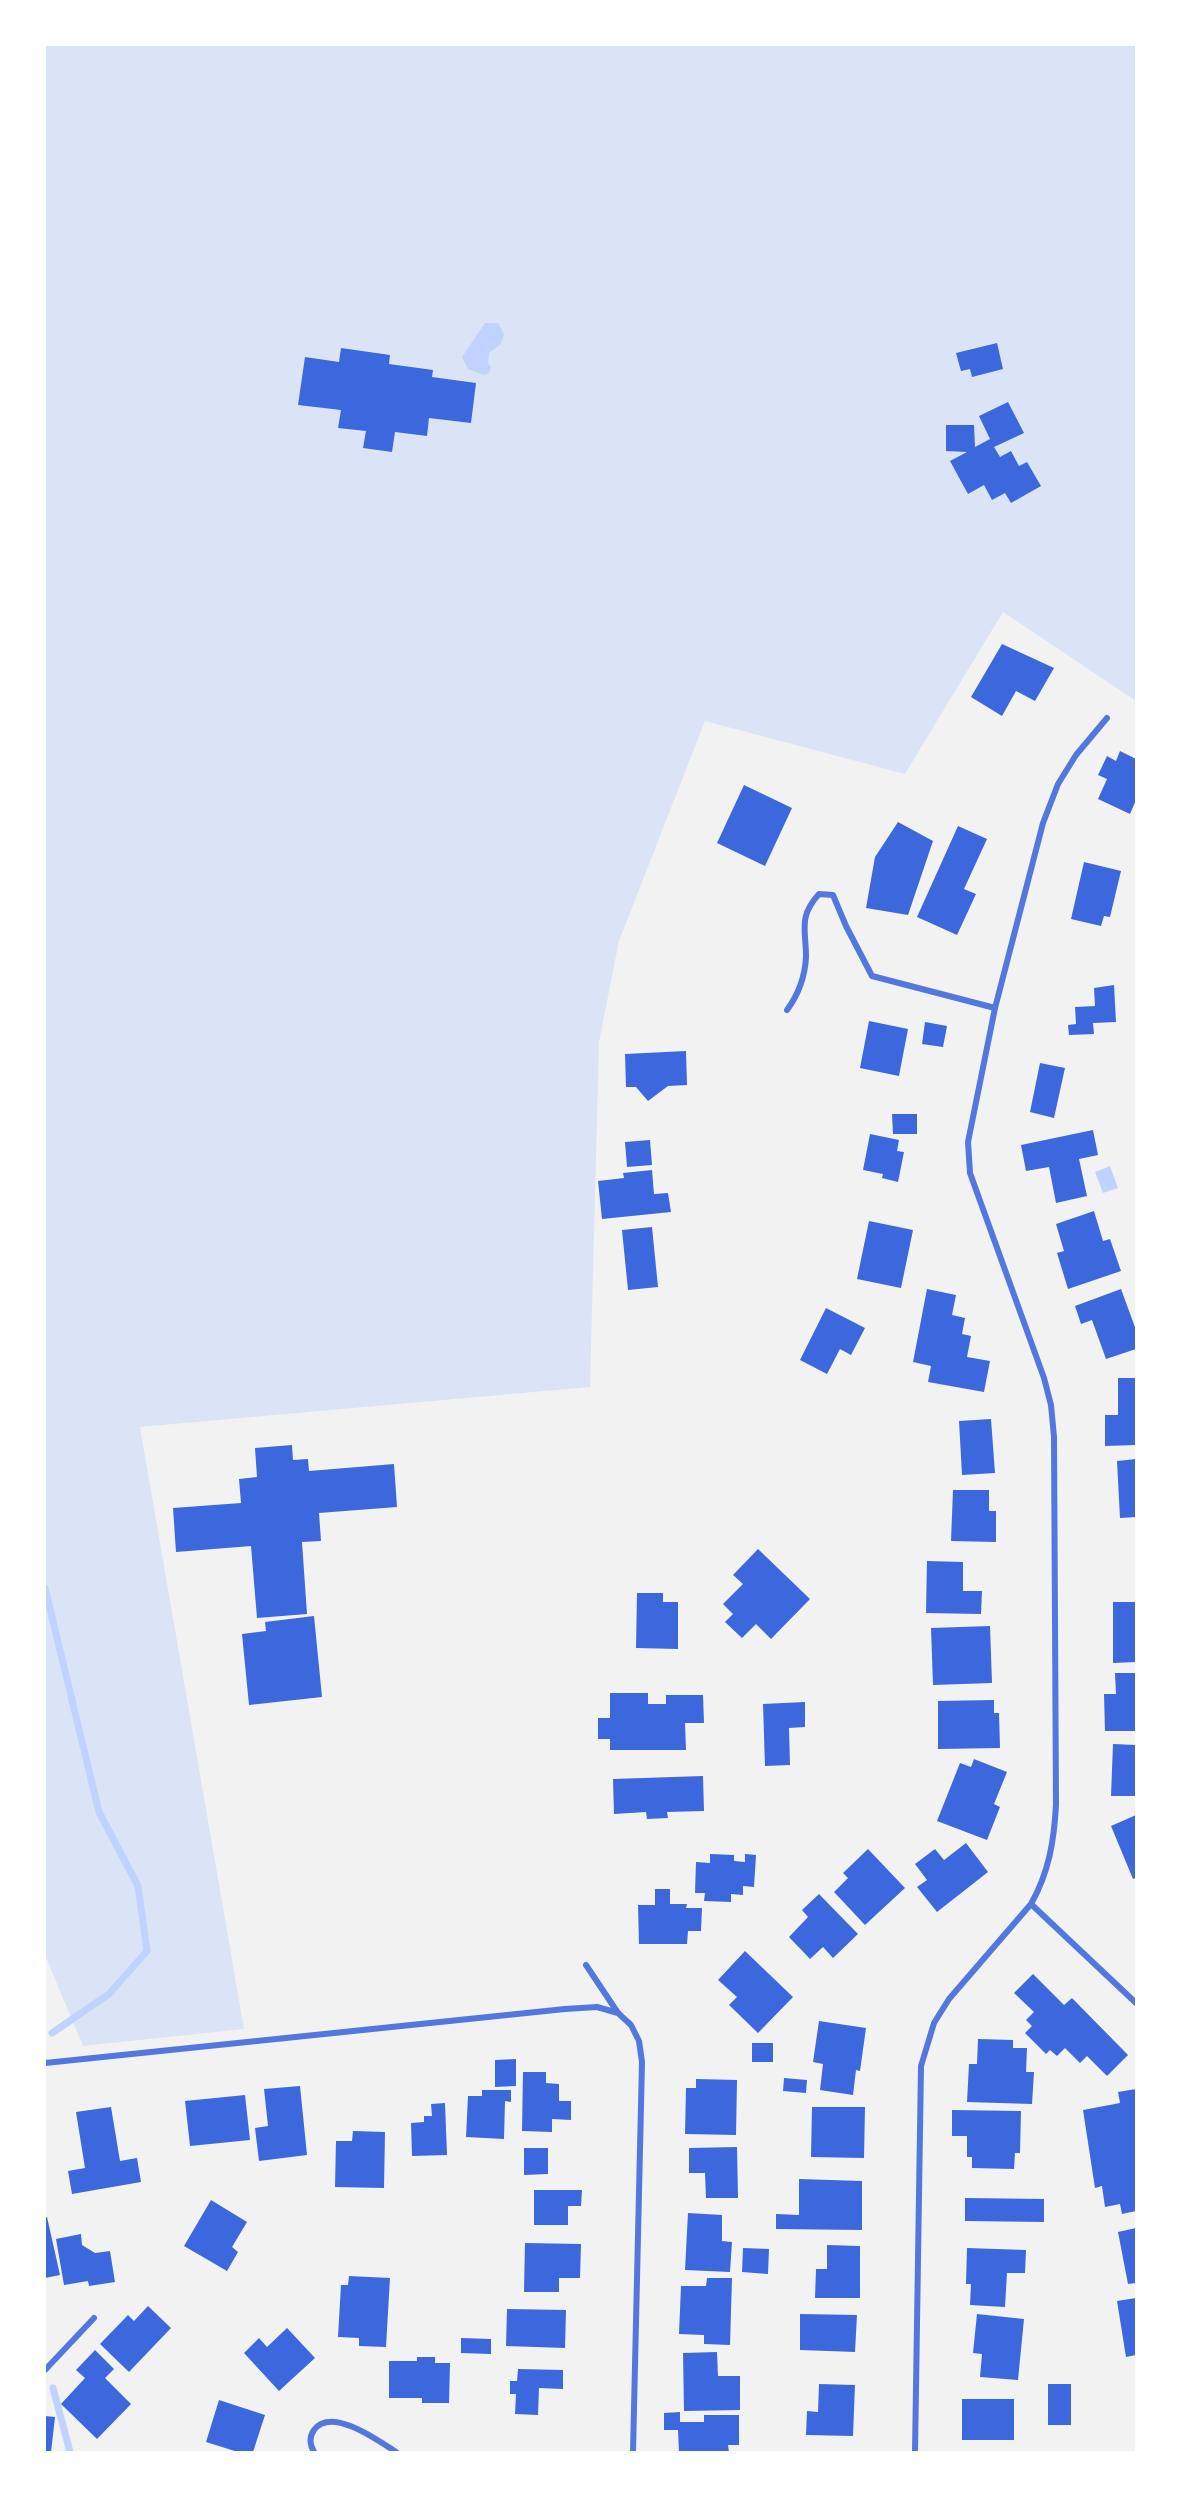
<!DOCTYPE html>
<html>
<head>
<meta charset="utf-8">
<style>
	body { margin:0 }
	#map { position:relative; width:1181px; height:2497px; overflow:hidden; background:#f2f2f2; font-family:"Fira Sans Condensed",sans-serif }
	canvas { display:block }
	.frame { position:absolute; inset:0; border:46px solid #fff; pointer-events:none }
</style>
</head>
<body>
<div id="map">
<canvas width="1181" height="2497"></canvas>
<div class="frame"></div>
</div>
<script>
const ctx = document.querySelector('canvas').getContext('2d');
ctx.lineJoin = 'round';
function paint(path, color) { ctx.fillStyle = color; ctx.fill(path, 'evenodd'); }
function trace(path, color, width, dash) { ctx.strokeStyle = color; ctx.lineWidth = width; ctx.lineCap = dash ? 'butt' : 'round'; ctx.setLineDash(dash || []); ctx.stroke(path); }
paint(new Path2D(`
	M 45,45 L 1136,45 L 1136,701 L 1003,612 L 905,774 L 705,721 L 619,941 L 599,1042 L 590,1387 L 140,1427 L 244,2029 L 83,2046 L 45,1955 Z`), '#dbe4f7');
paint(new Path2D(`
	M 485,323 L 498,323 L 504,334 L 501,344 L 489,353 L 488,363 L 491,367 L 489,373 L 484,375 L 468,369 L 462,357 Z
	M 1110,1166 L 1118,1188 L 1103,1193 L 1095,1172 Z`), '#bfd3fe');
trace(new Path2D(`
	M 45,1588 L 99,1812 L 138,1886 L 147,1951 L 109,1994 L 52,2033
	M 53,2388 L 70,2452`), '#bfd3fe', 7);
paint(new Path2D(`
	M 997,343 L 1003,369 L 972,377 L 970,369 L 961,371 L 956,353 Z
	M 341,348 L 390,355 L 389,364 L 433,370 L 432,377 L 476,383 L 471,423 L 429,418 L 427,436 L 395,432 L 392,452 L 363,448 L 366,431 L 338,428 L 341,410 L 298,405 L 305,357 L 339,362 Z
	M 1008,402 L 1024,433 L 994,447 L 1000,457 L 1011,451 L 1019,466 L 1027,462 L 1041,486 L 1011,503 L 1005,493 L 992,500 L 984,485 L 968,494 L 950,461 L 967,452 L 946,451 L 946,425 L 974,425 L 975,447 L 990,439 L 979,416 Z
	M 1002,644 L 1054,668 L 1035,701 L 1016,691 L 1002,716 L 971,697 Z
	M 1120,751 L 1136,759 L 1136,800 L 1130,814 L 1098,799 L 1107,779 L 1098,775 L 1107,756 L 1116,761 Z
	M 744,785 L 792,808 L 765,866 L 717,843 Z
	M 898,822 L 933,841 L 908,915 L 866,908 L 875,857 Z
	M 958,826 L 987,839 L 964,889 L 976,894 L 957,935 L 917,917 Z
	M 1084,862 L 1121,871 L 1110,917 L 1104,916 L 1101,926 L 1071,919 Z
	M 1114,985 L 1116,1022 L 1093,1023 L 1094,1034 L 1069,1035 L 1068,1025 L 1076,1024 L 1075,1007 L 1095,1006 L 1094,988 Z
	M 869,1021 L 908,1029 L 899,1076 L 860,1068 Z
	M 925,1022 L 947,1026 L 943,1047 L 922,1044 Z
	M 686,1051 L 687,1085 L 668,1086 L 648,1101 L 636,1087 L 626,1087 L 625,1054 Z
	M 1040,1063 L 1065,1068 L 1054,1118 L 1030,1112 Z
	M 892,1114 L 917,1114 L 917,1134 L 893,1134 Z
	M 1093,1130 L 1098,1155 L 1079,1159 L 1087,1196 L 1056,1203 L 1049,1167 L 1026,1171 L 1021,1145 Z
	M 870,1134 L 899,1140 L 897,1151 L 904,1152 L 898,1182 L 882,1178 L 883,1174 L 863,1170 Z
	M 650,1140 L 652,1165 L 627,1167 L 625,1142 Z
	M 652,1170 L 654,1194 L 668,1193 L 671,1212 L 602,1219 L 598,1181 L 624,1178 L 623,1173 Z
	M 1094,1211 L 1103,1241 L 1110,1239 L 1121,1271 L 1068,1289 L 1057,1253 L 1064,1251 L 1056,1224 Z
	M 869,1221 L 913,1230 L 901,1288 L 857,1279 Z
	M 652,1227 L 658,1287 L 628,1290 L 622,1230 Z
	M 927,1289 L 956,1295 L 952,1315 L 965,1318 L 962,1334 L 971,1336 L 967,1357 L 990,1361 L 984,1392 L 928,1382 L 931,1366 L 913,1362 Z
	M 1121,1289 L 1136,1330 L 1136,1349 L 1106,1359 L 1092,1320 L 1081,1324 L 1075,1306 Z
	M 826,1308 L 865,1328 L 851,1355 L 840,1349 L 827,1374 L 800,1360 Z
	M 1118,1378 L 1136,1378 L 1136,1445 L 1105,1446 L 1105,1415 L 1118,1415 Z
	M 991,1419 L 995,1473 L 962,1475 L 959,1421 Z
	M 292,1445 L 293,1460 L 308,1459 L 309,1471 L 394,1464 L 397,1507 L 319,1513 L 321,1541 L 302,1542 L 307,1614 L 257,1618 L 251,1546 L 176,1552 L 173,1508 L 241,1503 L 239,1479 L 257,1477 L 255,1448 Z
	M 1136,1459 L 1136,1517 L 1120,1518 L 1117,1461 Z
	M 953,1490 L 989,1490 L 989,1511 L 996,1511 L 996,1542 L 951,1541 Z
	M 758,1549 L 810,1599 L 771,1639 L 756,1624 L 742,1638 L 725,1622 L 733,1614 L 723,1604 L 743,1584 L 733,1575 Z
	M 927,1561 L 963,1562 L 963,1591 L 982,1591 L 981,1614 L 926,1613 Z
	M 637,1593 L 663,1593 L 663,1602 L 678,1602 L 678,1649 L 636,1648 Z
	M 1113,1602 L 1136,1602 L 1136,1662 L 1113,1663 Z
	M 314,1616 L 322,1697 L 249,1705 L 242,1634 L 266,1631 L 265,1622 Z
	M 990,1626 L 992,1683 L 933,1685 L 931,1628 Z
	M 1115,1673 L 1136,1673 L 1136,1731 L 1105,1731 L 1104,1694 L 1116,1694 Z
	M 610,1693 L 648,1693 L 648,1704 L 666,1704 L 666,1695 L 703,1695 L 704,1723 L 685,1723 L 686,1750 L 610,1750 L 610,1739 L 598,1739 L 598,1718 L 610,1718 Z
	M 994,1700 L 994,1713 L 999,1713 L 1000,1748 L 938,1749 L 938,1701 Z
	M 805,1702 L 805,1727 L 789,1728 L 790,1765 L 765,1766 L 763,1704 Z
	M 1113,1744 L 1136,1745 L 1136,1796 L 1111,1796 Z
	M 974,1759 L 1007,1772 L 994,1804 L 1000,1807 L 987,1840 L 937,1821 L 960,1763 L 971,1767 Z
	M 703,1776 L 704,1811 L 667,1812 L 668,1818 L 647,1819 L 646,1812 L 614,1814 L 613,1779 Z
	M 1136,1815 L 1136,1878 L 1133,1879 L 1111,1826 Z
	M 966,1843 L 988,1872 L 937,1912 L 917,1887 L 927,1880 L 915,1864 L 935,1849 L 944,1860 Z
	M 868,1849 L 905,1888 L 865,1925 L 834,1892 L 848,1878 L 843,1873 Z
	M 710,1854 L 734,1855 L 734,1861 L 745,1862 L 745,1854 L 756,1855 L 754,1887 L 743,1886 L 743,1895 L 731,1894 L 731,1902 L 704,1901 L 705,1893 L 695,1893 L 696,1862 L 710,1863 Z
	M 655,1889 L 670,1889 L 670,1904 L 687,1904 L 686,1908 L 702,1908 L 701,1931 L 688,1931 L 687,1944 L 639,1944 L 638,1905 L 655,1905 Z
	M 819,1894 L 858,1934 L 833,1958 L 823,1947 L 810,1959 L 789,1937 L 808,1917 L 802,1910 Z
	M 745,1951 L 793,1997 L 758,2033 L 729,2005 L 737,1997 L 718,1980 Z
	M 1033,1974 L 1064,2005 L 1072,1998 L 1128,2055 L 1107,2076 L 1087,2056 L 1080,2063 L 1065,2048 L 1057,2056 L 1050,2050 L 1046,2054 L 1025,2033 L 1032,2026 L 1026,2020 L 1034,2012 L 1014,1993 Z
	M 819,2021 L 866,2028 L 860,2071 L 856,2070 L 853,2095 L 820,2090 L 823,2064 L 813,2062 Z
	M 978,2039 L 1013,2040 L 1013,2048 L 1027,2048 L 1026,2072 L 1034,2072 L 1032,2104 L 967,2102 L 969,2064 L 977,2064 Z
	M 752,2043 L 773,2043 L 773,2062 L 752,2062 Z
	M 516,2059 L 516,2086 L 495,2087 L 495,2060 Z
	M 523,2072 L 546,2072 L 546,2083 L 559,2084 L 559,2101 L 571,2101 L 571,2120 L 552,2119 L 552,2132 L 522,2131 Z
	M 784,2078 L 807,2080 L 806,2093 L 783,2091 Z
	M 696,2079 L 737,2080 L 736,2135 L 685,2134 L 686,2088 L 696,2088 Z
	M 300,2086 L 307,2155 L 259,2161 L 255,2128 L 268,2126 L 264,2089 Z
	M 1136,2089 L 1136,2211 L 1122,2214 L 1120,2204 L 1105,2207 L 1102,2186 L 1095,2188 L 1083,2110 L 1120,2103 L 1118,2092 Z
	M 482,2090 L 511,2090 L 511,2102 L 505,2101 L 504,2139 L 466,2137 L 468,2096 L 482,2096 Z
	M 245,2095 L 250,2140 L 190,2146 L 185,2101 Z
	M 445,2103 L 447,2155 L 412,2156 L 411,2123 L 424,2122 L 424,2116 L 432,2116 L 431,2104 Z
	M 111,2107 L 120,2161 L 137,2158 L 141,2182 L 72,2194 L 68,2171 L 85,2168 L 76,2112 Z
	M 812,2107 L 865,2107 L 864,2158 L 811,2157 Z
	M 952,2110 L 1021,2111 L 1020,2153 L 1015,2153 L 1014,2169 L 972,2168 L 972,2157 L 967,2157 L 967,2136 L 952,2136 Z
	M 353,2131 L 385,2132 L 384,2188 L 335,2187 L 336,2141 L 352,2141 Z
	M 737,2147 L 738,2198 L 706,2198 L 705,2173 L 689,2173 L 689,2148 Z
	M 524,2148 L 548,2148 L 548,2174 L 524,2175 Z
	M 799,2179 L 862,2181 L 862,2230 L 776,2229 L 776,2214 L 799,2215 Z
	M 534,2190 L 582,2190 L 581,2206 L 568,2206 L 568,2225 L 534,2225 Z
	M 965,2198 L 1044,2199 L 1044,2222 L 965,2221 Z
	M 211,2200 L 247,2222 L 232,2247 L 238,2252 L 227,2271 L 184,2246 Z
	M 688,2213 L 722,2215 L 722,2241 L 732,2242 L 730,2272 L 685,2270 Z
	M 47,2217 L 60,2275 L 45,2278 L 45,2218 Z
	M 1136,2228 L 1136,2283 L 1128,2284 L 1118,2232 Z
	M 81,2234 L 82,2245 L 95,2253 L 110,2251 L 115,2282 L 89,2286 L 88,2281 L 64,2285 L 56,2239 Z
	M 525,2243 L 581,2244 L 580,2278 L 559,2278 L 559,2292 L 524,2292 Z
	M 827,2245 L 860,2246 L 860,2298 L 815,2298 L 816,2269 L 827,2269 Z
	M 743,2248 L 769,2249 L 768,2274 L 742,2272 Z
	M 967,2248 L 1026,2250 L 1025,2273 L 1007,2273 L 1005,2307 L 970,2305 L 971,2284 L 966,2284 Z
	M 349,2276 L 390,2278 L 386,2347 L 359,2346 L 359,2338 L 338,2337 L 341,2285 L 348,2285 Z
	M 707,2278 L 732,2278 L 730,2345 L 704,2344 L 704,2335 L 679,2334 L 681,2286 L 706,2286 Z
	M 1136,2298 L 1136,2355 L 1126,2357 L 1117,2301 Z
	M 148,2306 L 171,2328 L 129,2372 L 100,2344 L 128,2315 L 134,2321 Z
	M 507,2309 L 566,2310 L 565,2348 L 506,2346 Z
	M 800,2314 L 857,2315 L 855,2352 L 800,2350 Z
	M 977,2314 L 1024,2319 L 1018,2380 L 980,2377 L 982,2354 L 973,2353 Z
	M 287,2328 L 315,2358 L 279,2391 L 244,2353 L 259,2338 L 267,2347 Z
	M 461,2338 L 491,2339 L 491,2354 L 461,2353 Z
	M 95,2350 L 114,2369 L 105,2378 L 131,2404 L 97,2439 L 61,2404 L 85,2378 L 76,2370 Z
	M 717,2352 L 718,2376 L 740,2376 L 740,2410 L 684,2411 L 683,2353 Z
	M 417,2357 L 435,2357 L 435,2363 L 450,2363 L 449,2403 L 422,2403 L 422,2398 L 389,2398 L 389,2361 L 417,2361 Z
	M 518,2369 L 563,2370 L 563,2389 L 539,2388 L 538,2415 L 515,2414 L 516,2394 L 510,2394 L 510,2381 L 517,2381 Z
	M 819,2384 L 855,2385 L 853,2436 L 806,2435 L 807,2411 L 818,2412 Z
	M 1048,2384 L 1071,2384 L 1071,2425 L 1048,2425 Z
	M 962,2399 L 1014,2399 L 1014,2440 L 962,2440 Z
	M 219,2400 L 265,2415 L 253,2452 L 238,2452 L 206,2442 Z
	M 680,2412 L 680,2422 L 704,2422 L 704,2415 L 739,2415 L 739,2445 L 728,2445 L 729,2452 L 679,2452 L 678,2430 L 664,2430 L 664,2413 Z
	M 45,2416 L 55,2417 L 51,2452 L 45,2452 Z`), '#3d67dc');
trace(new Path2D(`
	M 787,1010 C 798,995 805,976 806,957 C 806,930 798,917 819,894 L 833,895 L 846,926 L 872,976 L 995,1008
	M 1031,1904 L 1136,2003
	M 586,1965 L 618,2013 L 631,2025 L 639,2041 L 642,2062 L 633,2452
	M 45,2063 L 565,2009 L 597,2007 L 618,2013
	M 45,2370 L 94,2318
	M 314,2452 C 310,2445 309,2437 314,2430 C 331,2406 379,2441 396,2452
	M 915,2452 L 921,2066 L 934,2023 L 949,1999 L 1031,1904 C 1049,1872 1054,1841 1056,1805 L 1054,1437 L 1051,1405 L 1044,1378 L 970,1173 L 968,1142 L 995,1008 L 1043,823 L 1058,784 L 1076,755 L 1107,718`), '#5277de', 6);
</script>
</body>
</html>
